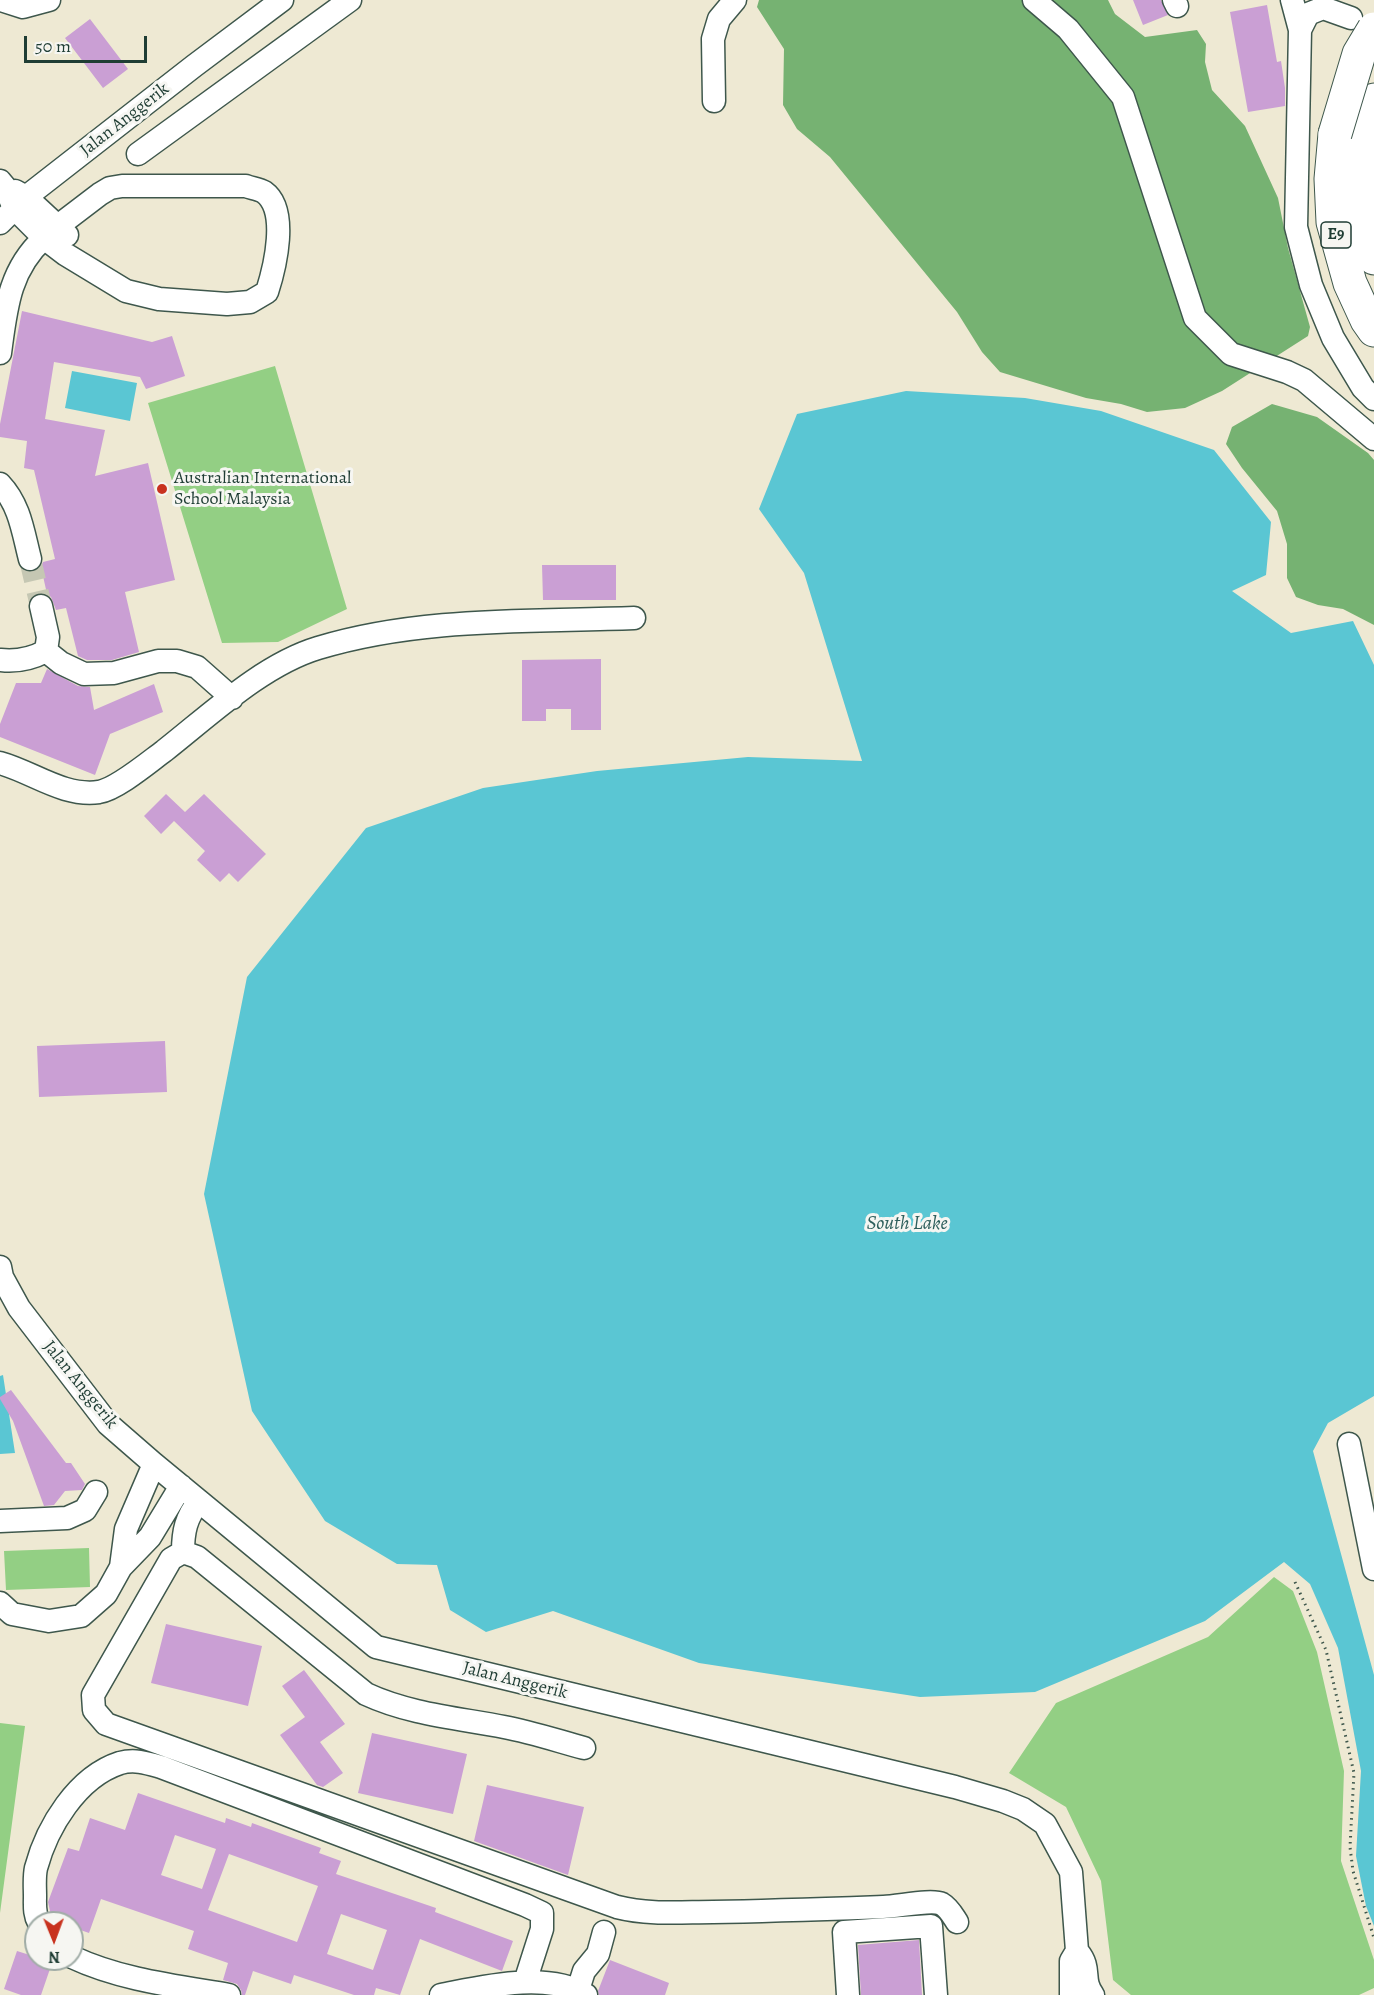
<!DOCTYPE html>
<html>
<head>
<meta charset="utf-8">
<style>
	body { margin:0 }
	#map { position:relative; width:1374px; height:1995px; overflow:hidden; background:#eee9d3; font-family:Alegreya,serif }
	canvas { display:block }
	.north { position:absolute; left:24px; top:1911px; width:60px; height:60px; box-sizing:border-box; background:#f6f6f2; border:2px solid #a0aca6; border-radius:50%; rotate:179deg; font-size:16px; font-weight:700; line-height:24px; text-align:center; color:#1f3d34 }
	.north::after { content:''; display:block; margin:auto; width:21px; height:27px; background:#c8321e; clip-path:polygon(50% 0,100% 100%,50% 72%,0 100%) }
	.scale { position:absolute; left:24px; top:36px; width:123px; height:27px; box-sizing:border-box; border:3px solid #1f3d34; border-top:0; padding-left:8px; font-size:18px; line-height:21px; white-space:nowrap; color:#1f3d34; -webkit-text-stroke:4px #f6f6f2; paint-order:stroke }
</style>
</head>
<body>
<div id="map">
<canvas width="1374" height="1995"></canvas>
<div class="north">N</div>
<div class="scale">50 m</div>
</div>
<script>
const ctx = document.querySelector('canvas').getContext('2d');
ctx.lineJoin = 'round';
function paint(path, color) { ctx.fillStyle = color; ctx.fill(path, 'evenodd'); }
function trace(path, color, width, dash) { ctx.strokeStyle = color; ctx.lineWidth = width; ctx.lineCap = dash ? 'butt' : 'round'; ctx.setLineDash(dash || []); ctx.stroke(path); }
function drawText(font, color, halo, rows, align = 'center') {
  ctx.font = font + ' Alegreya,serif'; ctx.lineWidth = 6; ctx.setLineDash([]); ctx.textBaseline = 'middle'; ctx.strokeStyle = halo; ctx.fillStyle = color; for (const [text, x, y, turn = 0] of rows) {
    ctx.save(); ctx.translate(x, y); ctx.rotate((+turn || 0) * Math.PI / 180); ctx.textAlign = isNaN(turn) ? turn : align; if (halo) ctx.strokeText(text, 0, 0); ctx.fillText(text, 0, 0); ctx.restore();
  }
}
paint(new Path2D(`
	M 275,366 L 347,609 L 278,642 L 222,643 L 148,403 Z
	M 89,1548 L 90,1587 L 6,1590 L 4,1551 Z
	M 1274,1577 L 1293,1591 L 1317,1652 L 1344,1771 L 1341,1861 L 1374,1960 L 1374,1988 L 1359,1995 L 1131,1995 L 1113,1980 L 1101,1881 L 1066,1807 L 1009,1773 L 1056,1703 L 1208,1637 Z
	M 0,1723 L 25,1726 L 0,1913 Z`), '#93cf84');
paint(new Path2D(`
	M 759,0 L 1108,0 L 1115,14 L 1145,37 L 1197,30 L 1206,44 L 1205,62 L 1212,90 L 1245,126 L 1278,198 L 1288,248 L 1310,327 L 1308,336 L 1222,391 L 1185,408 L 1147,412 L 1121,404 L 1086,398 L 1000,372 L 982,352 L 957,312 L 830,157 L 797,129 L 783,105 L 784,49 L 757,7 Z
	M 1272,404 L 1317,417 L 1368,453 L 1374,460 L 1374,625 L 1343,609 L 1318,605 L 1296,597 L 1287,578 L 1287,544 L 1277,511 L 1242,468 L 1226,444 L 1232,427 Z`), '#76b272');
paint(new Path2D(`
	M 72,371 L 137,383 L 130,421 L 65,408 Z
	M 906,391 L 1025,398 L 1101,411 L 1214,450 L 1271,522 L 1266,575 L 1232,591 L 1291,633 L 1353,621 L 1374,665 L 1374,1396 L 1328,1423 L 1313,1451 L 1374,1675 L 1374,1926 L 1366,1906 L 1356,1856 L 1361,1771 L 1338,1648 L 1310,1584 L 1284,1562 L 1205,1621 L 1035,1692 L 920,1697 L 699,1663 L 553,1611 L 486,1632 L 450,1610 L 437,1565 L 397,1564 L 325,1521 L 252,1411 L 204,1194 L 247,977 L 366,828 L 483,788 L 597,771 L 748,757 L 862,761 L 804,573 L 759,509 L 797,414 Z
	M 3,1375 L 15,1453 L 0,1454 L 0,1376 Z`), '#5ac6d3');
paint(new Path2D(`
	M 1133,0 L 1161,0 L 1168,15 L 1143,25 Z
	M 1267,5 L 1277,62 L 1281,61 L 1285,88 L 1285,106 L 1248,112 L 1230,12 Z
	M 90,19 L 128,69 L 103,88 L 65,38 Z
	M 22,311 L 152,342 L 172,336 L 185,376 L 146,389 L 140,377 L 54,362 L 45,419 L 105,430 L 95,476 L 148,463 L 175,580 L 125,592 L 139,652 L 112,660 L 87,660 L 78,656 L 66,608 L 56,610 L 51,597 L 47,594 L 41,567 L 43,562 L 55,559 L 34,470 L 24,468 L 27,441 L 0,437 L 0,424 Z
	M 542,565 L 616,565 L 616,600 L 543,600 Z
	M 601,659 L 601,730 L 571,730 L 571,709 L 546,709 L 546,721 L 522,721 L 522,660 Z
	M 47,669 L 78,686 L 90,687 L 94,710 L 154,684 L 163,712 L 110,734 L 95,775 L 0,737 L 0,724 L 16,683 L 41,683 Z
	M 166,794 L 185,812 L 204,794 L 266,854 L 238,882 L 229,873 L 220,882 L 197,860 L 205,851 L 174,821 L 161,834 L 144,816 Z
	M 165,1041 L 167,1092 L 39,1097 L 37,1046 Z
	M 11,1390 L 66,1463 L 71,1463 L 85,1484 L 82,1490 L 65,1491 L 54,1505 L 44,1506 L 13,1421 L 0,1399 L 0,1397 Z
	M 166,1624 L 262,1646 L 248,1706 L 151,1683 Z
	M 304,1670 L 345,1724 L 320,1742 L 343,1773 L 323,1787 L 317,1785 L 280,1735 L 305,1717 L 282,1686 Z
	M 372,1733 L 467,1754 L 453,1814 L 358,1793 Z
	M 487,1785 L 584,1807 L 568,1875 L 474,1841 Z
	M 138,1793 L 225,1823 L 226,1818 L 251,1827 L 252,1823 L 321,1848 L 319,1853 L 341,1861 L 336,1874 L 436,1908 L 435,1912 L 513,1941 L 502,1971 L 420,1939 L 400,1995 L 376,1988 L 374,1995 L 354,1995 L 294,1975 L 291,1984 L 253,1971 L 245,1995 L 242,1995 L 241,1990 L 237,1984 L 223,1980 L 228,1963 L 188,1949 L 194,1931 L 101,1899 L 89,1933 L 72,1927 L 72,1923 L 60,1923 L 52,1920 L 48,1902 L 68,1848 L 79,1851 L 90,1818 L 125,1830 ZM 175,1835 L 216,1849 L 202,1889 L 161,1875 ZM 229,1854 L 318,1886 L 297,1942 L 208,1910 ZM 341,1914 L 387,1930 L 373,1970 L 327,1954 Z
	M 919,1940 L 922,1995 L 861,1995 L 858,1945 Z
	M 17,1951 L 36,1957 L 36,1959 L 52,1963 L 41,1995 L 21,1995 L 4,1989 Z
	M 610,1960 L 669,1983 L 665,1995 L 599,1995 L 598,1991 Z`), '#ca9fd4');
trace(new Path2D(`
	M 30,559 L 41,606`), '#c5c7b3', 22, [22, 11]);
const minor = new Path2D(`
	M 1,0 L 23,7 L 49,0
	M 1034,0 L 1068,29 L 1123,97 L 1195,318 L 1231,354 L 1287,372 L 1304,380 L 1374,439
	M 1174,0 L 1177,6
	M 1292,0 L 1300,30
	M 1351,18 L 1323,8 L 1308,14 L 1300,30 L 1296,227 L 1311,285 L 1333,338 L 1363,388 L 1374,399
	M 714,101 L 713,39 L 719,19 L 735,0
	M 138,154 L 350,0
	M 0,181 L 5,187 L 14,208 L 44,238 L 65,254 L 126,291 L 159,299 L 227,304 L 250,302 L 267,292 C 275,267 289,210 264,192 C 259,189 251,188 246,186 L 122,186 L 110,188 L 100,194 L 58,226
	M 15,191 L 26,197 L 67,235
	M 0,223 L 26,197 L 194,66 L 282,0
	M 0,353 C 6,308 9,270 44,238
	M 0,484 C 20,505 23,532 30,559
	M 46,651 L 61,663 L 84,674 L 114,673 L 158,661 L 177,661 L 197,667 L 232,698
	M 0,660 C 16,662 31,659 46,651 L 48,637 L 41,606
	M 0,763 C 33,772 63,797 99,792 C 117,789 149,762 164,751 C 210,715 262,665 318,648 C 420,617 529,622 634,618
	M 0,1267 L 2,1277 L 19,1308 L 108,1424 L 154,1464 L 376,1647 L 955,1787 L 1003,1801 L 1023,1809 L 1045,1824 L 1071,1872 L 1077,1951 L 1071,1961 L 1071,1995
	M 1349,1444 L 1374,1569
	M 0,1521 L 67,1518 L 85,1510 L 96,1492
	M 183,1552 C 183,1531 186,1518 199,1501
	M 121,1567 L 126,1529 L 154,1464
	M 0,1603 L 12,1614 L 49,1621 L 81,1616 L 106,1594 L 121,1567 L 150,1537 L 181,1486
	M 584,1748 C 558,1741 531,1732 504,1727 C 457,1718 409,1714 366,1694 L 197,1557 L 183,1552 L 171,1559 L 93,1695 L 94,1710 L 106,1724 L 617,1907 C 649,1915 681,1912 713,1912 C 770,1911 826,1909 883,1907 C 897,1907 931,1899 942,1904 C 949,1908 953,1916 957,1922
	M 39,1923 C 34,1914 35,1906 35,1896 C 35,1887 34,1877 36,1868 C 47,1827 77,1777 120,1763 C 135,1759 147,1763 161,1767 L 525,1905 L 542,1913 L 542,1929 L 525,1982
	M 1078,1952 C 1092,1969 1081,1979 1093,1995
	M 72,1957 C 121,1980 176,1986 229,1995
	M 578,1990 L 584,1971 L 598,1954 L 604,1932
	M 441,1995 C 483,1987 547,1971 586,1995
	M 848,1995 L 844,1932 L 931,1926 L 936,1995`);
const highway = new Path2D(`
	M 1374,100 C 1371,111 1367,121 1365,132 C 1359,164 1361,228 1374,258
	M 1335,134 L 1331,179 L 1333,222 L 1350,283 L 1367,320 L 1374,330`);
trace(minor, '#3e574c', 25);
trace(highway, '#3e574c', 35);
trace(new Path2D(`
	M 1295,1582 L 1326,1650 L 1354,1773 L 1350,1847 L 1353,1871 L 1374,1938`), '#3e574c', 3, [1.5, 4.5]);
trace(minor, '#fff', 22);
trace(highway, '#fff', 33);
const highwayBridge = new Path2D(`
	M 1335,134 L 1359,54 L 1374,29`);
trace(highwayBridge, '#3e574c', 35, []);
trace(highwayBridge, '#fff', 33);
for (const [x, y, r, color] of [
	[162,489,6,"#c8321e"]
]) { const dot = new Path2D(); dot.arc(x, y, r, 0, 2 * Math.PI); ctx.fillStyle = color; ctx.fill(dot); trace(dot, '#f6f6f2', 2); }
for (const [x, y, w] of [
	[1336,235,30]
]) { const box = new Path2D(); box.roundRect(x - w / 2, y - 13, w, 26, 4.5); ctx.fillStyle = '#f6f6f2'; ctx.fill(box); trace(box, '#1f3d34', 1.5); }
drawText('bold 16px', '#1f3d34', null, [
	["E9",1336,235]
]);
drawText('18px', '#1f3d34', '#f6f6f2', [
	["Jalan Anggerik",125,120,-38],
	["Jalan Anggerik",80,1385,51],
	["Jalan Anggerik",515,1681,14]
]);
drawText('18px', '#1f3d34', '#f6f6f2', [
	["Australian International",174,479],
	["School Malaysia",174,500]
], 'left');
drawText('italic 20px', '#2e5f5c', '#f6f6f2', [
	["South Lake",907,1224]
]);
</script>
</body>
</html>
